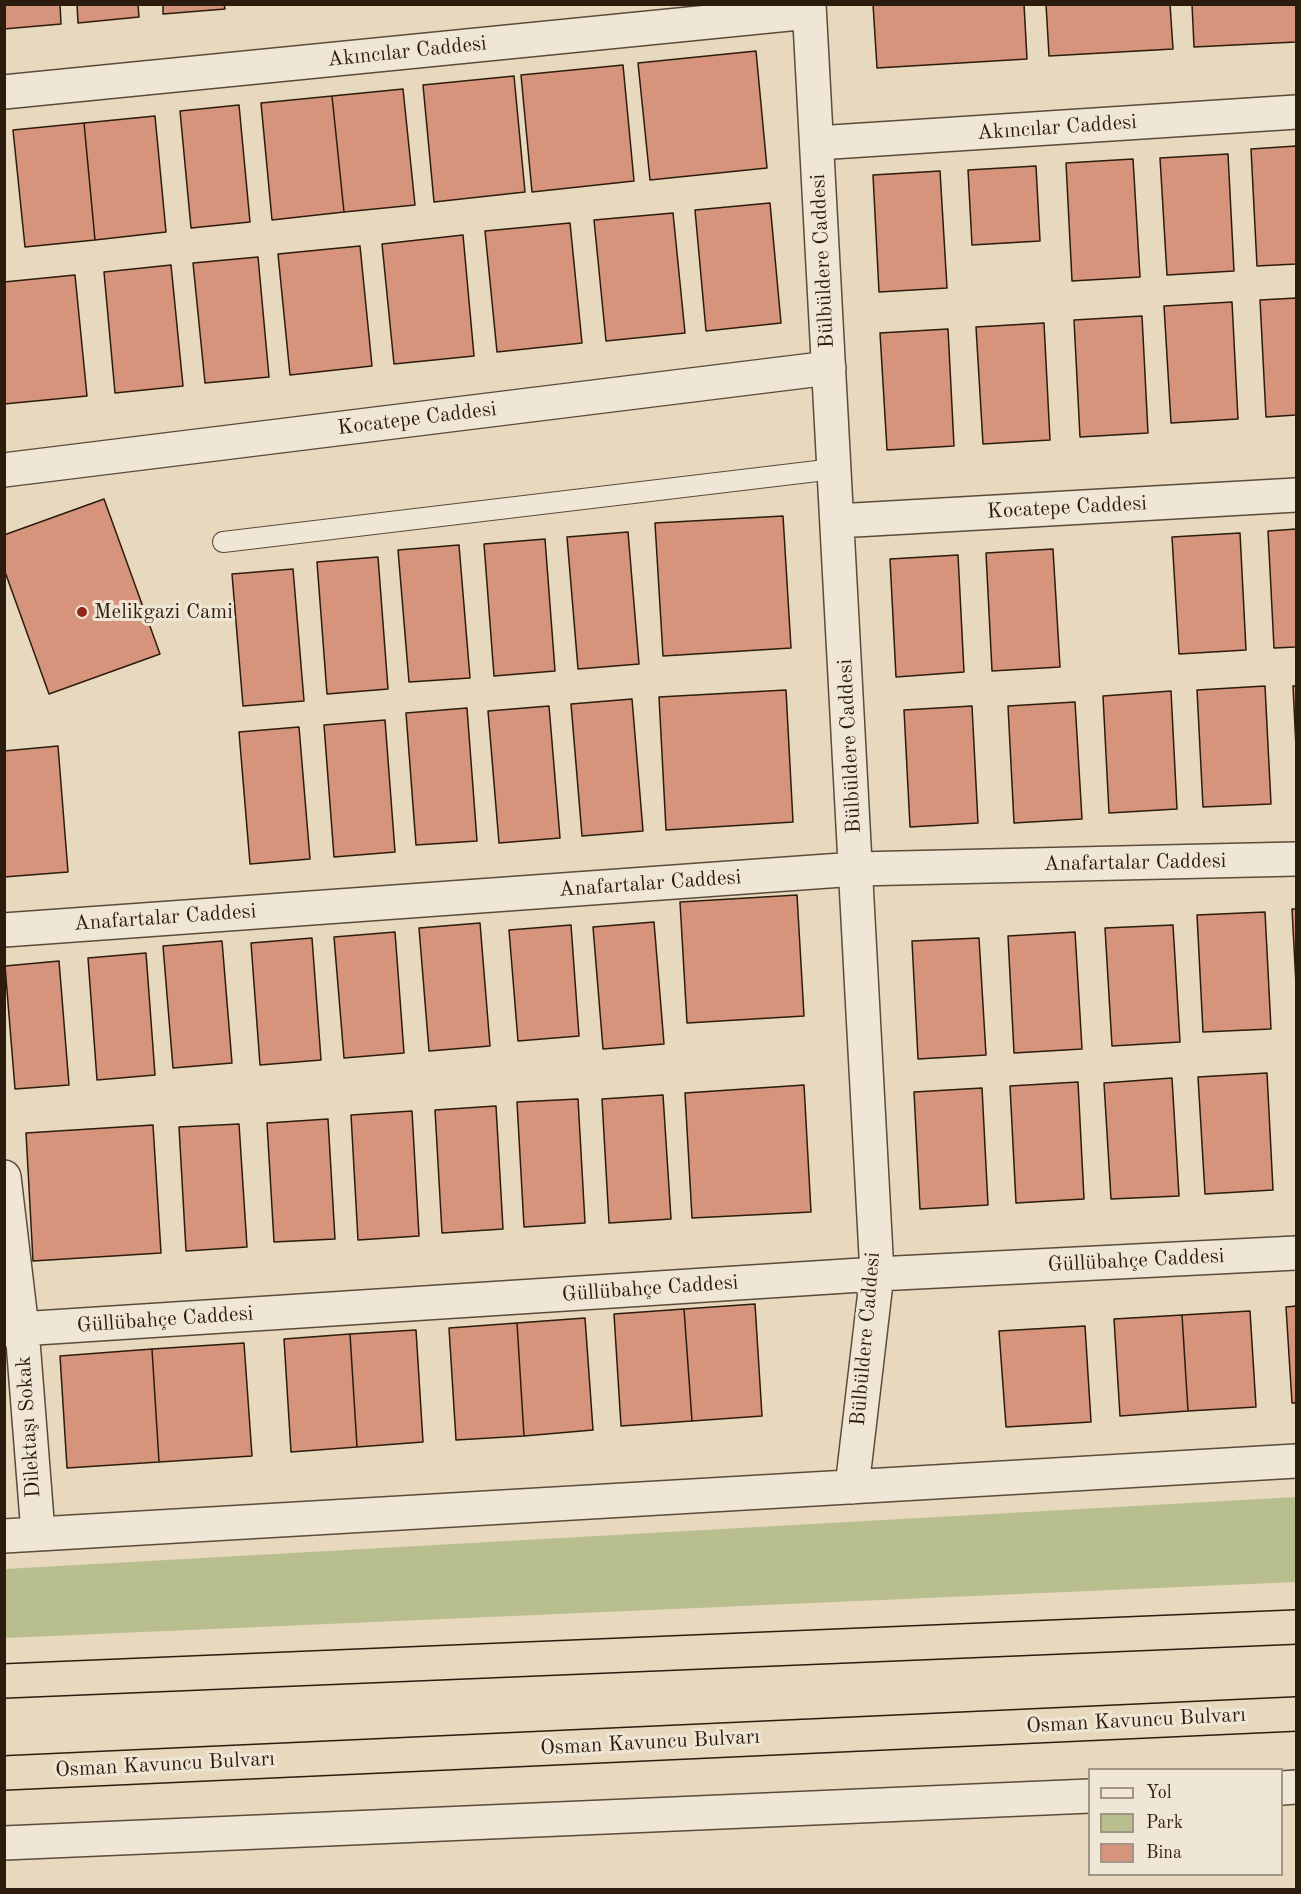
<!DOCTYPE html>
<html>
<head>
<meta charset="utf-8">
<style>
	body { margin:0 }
	#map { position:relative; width:1301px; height:1894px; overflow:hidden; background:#e8d9be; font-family:"Old Standard TT",serif }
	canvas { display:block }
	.frame { position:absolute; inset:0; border:6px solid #2b1c0e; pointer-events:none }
	.legend { position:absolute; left:1088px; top:1768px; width:195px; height:108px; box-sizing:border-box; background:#f0e6d5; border:2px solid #a19585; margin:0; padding:8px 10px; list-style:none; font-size:18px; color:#2b1c0e }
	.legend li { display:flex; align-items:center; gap:12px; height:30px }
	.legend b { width:30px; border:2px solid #a19585 }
</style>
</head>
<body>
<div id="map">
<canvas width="1301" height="1894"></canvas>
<div class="frame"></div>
<ul class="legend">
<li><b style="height:8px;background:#f0e6d5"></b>Yol</li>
<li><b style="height:16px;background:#b9be8f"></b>Park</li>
<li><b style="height:16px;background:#d6947c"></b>Bina</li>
</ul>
</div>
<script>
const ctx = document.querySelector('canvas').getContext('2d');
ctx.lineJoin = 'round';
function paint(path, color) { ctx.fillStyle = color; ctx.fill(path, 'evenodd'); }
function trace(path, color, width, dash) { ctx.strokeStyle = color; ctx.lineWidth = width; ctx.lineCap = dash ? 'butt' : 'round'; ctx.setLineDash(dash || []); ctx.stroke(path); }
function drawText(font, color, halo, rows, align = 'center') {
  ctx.font = font + ' "Old Standard TT",serif'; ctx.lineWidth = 6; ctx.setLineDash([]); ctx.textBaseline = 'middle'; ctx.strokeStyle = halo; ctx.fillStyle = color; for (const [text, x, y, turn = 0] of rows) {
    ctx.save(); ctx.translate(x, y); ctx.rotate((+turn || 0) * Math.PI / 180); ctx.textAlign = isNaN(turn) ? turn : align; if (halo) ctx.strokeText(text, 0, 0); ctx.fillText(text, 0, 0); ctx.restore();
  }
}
paint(new Path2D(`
	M 1296,1497 L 1296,1582 L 5,1638 L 5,1569 Z`), '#b9be8f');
const building = new Path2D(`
	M 4,4 L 60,4 L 61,24 L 4,29 Z
	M 77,4 L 138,4 L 139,17 L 78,23 Z
	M 163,4 L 224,4 L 225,9 L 163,14 Z
	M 873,4 L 1024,4 L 1027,59 L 877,68 Z
	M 1046,4 L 1170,4 L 1173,49 L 1049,56 Z
	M 1192,4 L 1296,4 L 1296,42 L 1194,47 Z
	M 756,51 L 767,168 L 650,180 L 638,63 Z
	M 623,65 L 634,181 L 532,192 L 521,75 Z
	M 514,76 L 525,192 L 434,202 L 423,85 Z
	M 403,89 L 415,205 L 344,212 L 332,96 Z
	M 332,96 L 344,212 L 272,220 L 261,103 Z
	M 239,105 L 250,222 L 191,228 L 180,111 Z
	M 155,116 L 166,232 L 95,240 L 84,123 Z
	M 84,123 L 95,240 L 25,247 L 13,130 Z
	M 1296,146 L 1296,264 L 1257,266 L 1251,149 Z
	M 1228,154 L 1234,271 L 1167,275 L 1160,158 Z
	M 1133,159 L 1140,277 L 1072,281 L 1066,163 Z
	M 1036,166 L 1040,241 L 972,245 L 968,170 Z
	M 940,171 L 947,288 L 879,292 L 873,175 Z
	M 770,203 L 781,323 L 706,331 L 695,210 Z
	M 673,213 L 685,333 L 606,341 L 594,220 Z
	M 570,223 L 582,343 L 497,352 L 485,231 Z
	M 463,235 L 474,356 L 394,364 L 382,244 Z
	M 360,246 L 372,366 L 290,375 L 278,254 Z
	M 258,257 L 269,377 L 205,383 L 193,263 Z
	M 171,265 L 183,386 L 115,393 L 104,272 Z
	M 75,275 L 87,396 L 4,404 L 4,282 Z
	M 1296,298 L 1296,415 L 1266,417 L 1260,300 Z
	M 1232,302 L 1238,419 L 1171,423 L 1164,306 Z
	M 1142,316 L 1148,433 L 1080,437 L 1074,320 Z
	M 1044,323 L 1050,440 L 983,444 L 976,327 Z
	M 948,329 L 954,446 L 887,450 L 880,333 Z
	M 104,499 L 160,654 L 49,694 L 4,569 L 4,535 Z
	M 783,516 L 791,648 L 663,656 L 655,523 Z
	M 1296,529 L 1296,647 L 1274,648 L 1268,531 Z
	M 628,532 L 639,664 L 578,669 L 567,537 Z
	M 1240,533 L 1246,650 L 1179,654 L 1172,537 Z
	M 545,539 L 555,671 L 494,676 L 484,544 Z
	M 459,545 L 470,678 L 409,682 L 398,550 Z
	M 1053,549 L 1060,667 L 992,671 L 986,553 Z
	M 958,555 L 964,672 L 896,677 L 890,559 Z
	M 378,557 L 388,689 L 327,694 L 317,562 Z
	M 293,569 L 304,701 L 243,706 L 232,574 Z
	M 1265,686 L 1271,804 L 1203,807 L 1197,690 Z
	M 1293,686 L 1296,686 L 1296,747 Z
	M 786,690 L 793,822 L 666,830 L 659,697 Z
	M 1171,691 L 1177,809 L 1109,813 L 1103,696 Z
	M 632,699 L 643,831 L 582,836 L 571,704 Z
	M 1075,702 L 1082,819 L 1014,823 L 1008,706 Z
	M 549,706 L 560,838 L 499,843 L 488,711 Z
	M 972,706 L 978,823 L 910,827 L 904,710 Z
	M 467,708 L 477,841 L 416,845 L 406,713 Z
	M 385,720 L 395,852 L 334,857 L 324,725 Z
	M 299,727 L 310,859 L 250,864 L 239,732 Z
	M 58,746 L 68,872 L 4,877 L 4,751 Z
	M 797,895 L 804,1016 L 687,1023 L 680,902 Z
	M 1292,909 L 1296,909 L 1296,984 Z
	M 1265,912 L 1271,1029 L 1203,1032 L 1197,915 Z
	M 654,922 L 664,1044 L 603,1049 L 593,927 Z
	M 480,923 L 490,1046 L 429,1051 L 419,928 Z
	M 571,925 L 579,1036 L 518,1041 L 509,930 Z
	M 1173,925 L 1180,1042 L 1112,1046 L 1105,928 Z
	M 395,932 L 404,1053 L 344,1058 L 334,937 Z
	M 1075,932 L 1082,1049 L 1014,1053 L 1008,936 Z
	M 312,938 L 321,1060 L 260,1065 L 251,943 Z
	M 979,938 L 986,1055 L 918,1059 L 912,941 Z
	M 222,941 L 232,1063 L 173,1068 L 163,946 Z
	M 146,953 L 155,1075 L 97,1080 L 88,958 Z
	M 59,961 L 69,1085 L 15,1089 L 5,966 Z
	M 1267,1073 L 1273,1190 L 1205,1194 L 1198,1077 Z
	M 1172,1078 L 1179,1196 L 1111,1199 L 1104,1083 Z
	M 1078,1082 L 1084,1199 L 1016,1203 L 1010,1086 Z
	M 804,1085 L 811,1212 L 692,1218 L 685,1093 Z
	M 982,1088 L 988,1205 L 920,1209 L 914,1092 Z
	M 663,1095 L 671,1219 L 609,1223 L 602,1099 Z
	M 578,1099 L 585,1223 L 524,1227 L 517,1102 Z
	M 496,1106 L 503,1229 L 442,1233 L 435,1110 Z
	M 412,1111 L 419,1236 L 358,1240 L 351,1115 Z
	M 328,1119 L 335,1239 L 274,1242 L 267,1123 Z
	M 239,1124 L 247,1247 L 186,1251 L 179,1127 Z
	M 153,1125 L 161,1253 L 33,1261 L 26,1133 Z
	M 755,1304 L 762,1416 L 692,1421 L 684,1309 Z
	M 1296,1306 L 1296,1403 L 1292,1403 L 1286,1307 Z
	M 684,1309 L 692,1421 L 621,1426 L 614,1314 Z
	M 1250,1311 L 1256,1407 L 1188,1411 L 1182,1315 Z
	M 1182,1315 L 1188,1411 L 1120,1416 L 1114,1319 Z
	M 585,1318 L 593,1430 L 524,1436 L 517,1323 Z
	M 517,1323 L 524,1436 L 456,1440 L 449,1328 Z
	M 1085,1326 L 1091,1422 L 1006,1427 L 999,1331 Z
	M 416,1330 L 423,1442 L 357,1447 L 350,1334 Z
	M 350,1334 L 357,1447 L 291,1452 L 284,1339 Z
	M 244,1343 L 252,1456 L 159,1462 L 152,1349 Z
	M 152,1349 L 159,1462 L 67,1468 L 60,1356 Z`);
paint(building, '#d6947c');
trace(building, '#2b1c0e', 1.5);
const service = new Path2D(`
	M 223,542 L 834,469`);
const minor = new Path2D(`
	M 809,4 L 877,1274 L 852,1487
	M 4,92 L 809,12
	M 817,143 L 1296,112
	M 4,470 L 829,368
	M 837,521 L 1296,495
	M 4,930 L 856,869 L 1296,859
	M 4,1177 L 22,1329 L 38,1533
	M 4,1330 L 877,1274 L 1296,1253
	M 4,1536 L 1296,1461
	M 1282,1788 L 1296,1787
	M 4,1843 L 1090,1796`);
const trunk = new Path2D(`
	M 4,1681 L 1296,1627
	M 4,1773 L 1296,1714`);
trace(service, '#5a4b3a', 22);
trace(minor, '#5a4b3a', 36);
trace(trunk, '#2b1c0e', 36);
trace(service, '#f0e6d5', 20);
trace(minor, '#f0e6d5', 33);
trace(trunk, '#e8d9be', 33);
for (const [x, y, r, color] of [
	[82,612,6,"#8f2418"]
]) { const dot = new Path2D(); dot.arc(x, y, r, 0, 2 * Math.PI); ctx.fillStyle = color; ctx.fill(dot); trace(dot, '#f0e6d5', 2); }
drawText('21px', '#2b1c0e', '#f0e6d5', [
	["Akıncılar Caddesi",407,52,-6],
	["Akıncılar Caddesi",1057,128,-4],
	["Bülbüldere Caddesi",823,261,-93],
	["Kocatepe Caddesi",417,419,-7],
	["Kocatepe Caddesi",1067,508,-3],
	["Bülbüldere Caddesi",850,746,-93],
	["Anafartalar Caddesi",1135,863,-1],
	["Anafartalar Caddesi",650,884,-4],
	["Anafartalar Caddesi",165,918,-4],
	["Güllübahçe Caddesi",1136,1261,-3],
	["Güllübahçe Caddesi",650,1289,-4],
	["Güllübahçe Caddesi",165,1320,-4],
	["Bülbüldere Caddesi",866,1339,-85],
	["Dilektaşı Sokak",29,1427,-94],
	["Osman Kavuncu Bulvarı",1136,1721,-3],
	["Osman Kavuncu Bulvarı",650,1743,-3],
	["Osman Kavuncu Bulvarı",165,1765,-3]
]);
drawText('21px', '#2b1c0e', '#f0e6d5', [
	["Melikgazi Cami",94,612]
], 'left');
</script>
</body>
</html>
